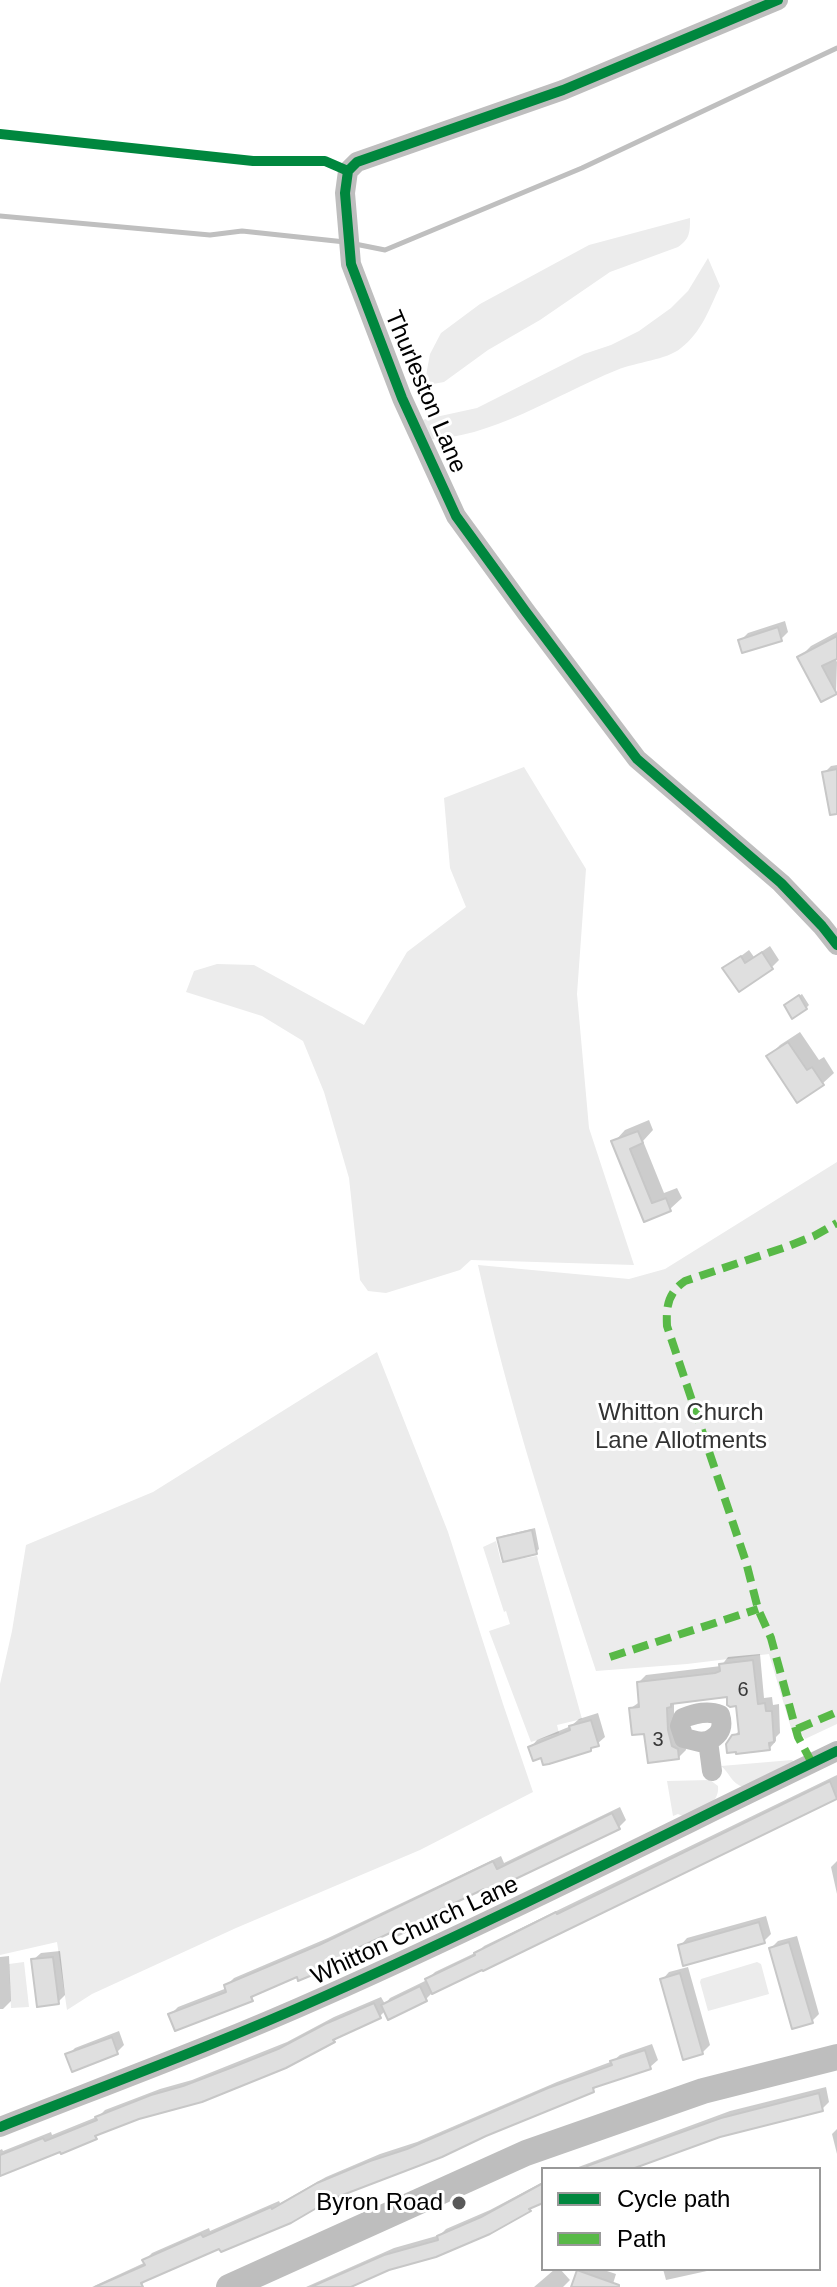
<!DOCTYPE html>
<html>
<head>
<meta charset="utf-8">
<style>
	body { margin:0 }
	#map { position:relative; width:837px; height:2287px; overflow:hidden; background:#fff; font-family:Arial,sans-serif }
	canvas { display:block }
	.legend { position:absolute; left:541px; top:2167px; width:280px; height:104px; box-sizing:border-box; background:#fff; border:2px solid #999; margin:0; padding:10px 14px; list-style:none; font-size:24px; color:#000 }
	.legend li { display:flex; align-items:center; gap:16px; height:40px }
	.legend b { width:40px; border:2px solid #999 }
</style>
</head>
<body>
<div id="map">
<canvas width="837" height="2287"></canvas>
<ul class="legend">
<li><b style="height:10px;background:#00873e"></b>Cycle path</li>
<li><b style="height:10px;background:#58b947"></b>Path</li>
</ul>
</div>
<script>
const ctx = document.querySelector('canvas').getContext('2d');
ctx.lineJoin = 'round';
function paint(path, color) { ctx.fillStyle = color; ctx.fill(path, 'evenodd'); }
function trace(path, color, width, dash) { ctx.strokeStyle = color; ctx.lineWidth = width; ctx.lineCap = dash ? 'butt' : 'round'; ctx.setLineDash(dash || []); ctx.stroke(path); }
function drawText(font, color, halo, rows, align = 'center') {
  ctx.font = font + ' Arial,sans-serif'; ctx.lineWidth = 6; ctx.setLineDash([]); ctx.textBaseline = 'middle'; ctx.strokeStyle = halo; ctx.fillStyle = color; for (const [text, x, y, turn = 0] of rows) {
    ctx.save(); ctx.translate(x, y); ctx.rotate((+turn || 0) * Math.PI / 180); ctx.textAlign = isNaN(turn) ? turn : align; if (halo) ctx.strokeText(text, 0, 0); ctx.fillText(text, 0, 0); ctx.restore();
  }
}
paint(new Path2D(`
	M 690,218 C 690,232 690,239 678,247 L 610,272 L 540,320 L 488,350 L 444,382 L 433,384 L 425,381 L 430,354 L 441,333 L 480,304 L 589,245 Z
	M 708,258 L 720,286 C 710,308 701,333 681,348 C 667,360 636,362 617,370 C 552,396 495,438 422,440 L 422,420 L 477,408 L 584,354 L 611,345 L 639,331 L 671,308 L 688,291 Z
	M 524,767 L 586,869 L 577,994 L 589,1128 L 634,1265 L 471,1260 L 460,1270 L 386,1293 L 368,1291 L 360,1280 L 349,1178 L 324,1092 L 303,1041 L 262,1016 L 186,992 L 194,971 L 217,964 L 254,965 L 364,1025 L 407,952 L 466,907 L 450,868 L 444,798 Z
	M 837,1162 L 837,1724 L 805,1739 L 802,1735 L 794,1738 L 769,1654 L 687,1664 L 596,1671 C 552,1537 508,1403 478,1265 L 629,1279 L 665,1269 Z
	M 377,1352 L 448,1532 L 503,1704 L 533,1792 L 420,1850 L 236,1928 L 92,1994 L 67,2010 L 57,1942 L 0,1955 L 0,1684 L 12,1631 L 26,1545 L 153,1492 Z
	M 496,1541 L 501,1562 L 537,1556 L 582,1719 L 557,1725 L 559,1733 L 531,1742 L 489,1631 L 510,1624 L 506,1611 L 504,1612 L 483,1547 Z
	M 792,1760 L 795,1763 L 743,1787 C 731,1783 730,1773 721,1766 Z
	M 710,1780 L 718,1786 C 720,1805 699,1810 685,1817 L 678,1814 L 673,1816 L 667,1781 Z
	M 24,1962 L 29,2007 L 11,2008 L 9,1964 Z
	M 757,1962 L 761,1964 L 769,1994 L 708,2011 L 700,1982 L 701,1979 Z`), '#ececec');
paint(new Path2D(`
	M 785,621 L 788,632 L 781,639 L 741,640 L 748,633 Z
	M 837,632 L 837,657 L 835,658 L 837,662 L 836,692 L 800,657 L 811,646 Z
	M 837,765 L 837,797 L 824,773 L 831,766 Z
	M 770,946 L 779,960 L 772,967 L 725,968 L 749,950 L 754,957 Z
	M 802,994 L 809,1005 L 806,1008 L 789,1002 Z
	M 800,1032 L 819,1060 L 824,1057 L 834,1073 L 822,1084 L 769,1056 L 780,1045 Z
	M 649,1120 L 653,1130 L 643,1141 L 664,1193 L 677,1188 L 682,1198 L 670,1209 L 646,1219 L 614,1142 L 625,1130 Z
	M 535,1528 L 539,1549 L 536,1552 L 499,1539 L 502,1536 Z
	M 760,1654 L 764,1698 L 772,1697 L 773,1705 L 779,1704 L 780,1733 L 776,1737 L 776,1741 L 769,1749 L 734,1736 L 740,1730 L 738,1704 L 728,1695 L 674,1701 L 674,1721 L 685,1742 L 686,1750 L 678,1758 L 646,1732 L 631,1708 L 641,1701 L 639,1682 L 646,1675 L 721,1666 L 728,1657 Z
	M 598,1713 L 605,1737 L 590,1750 L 542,1756 L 530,1748 L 537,1740 L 571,1726 L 579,1719 Z
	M 837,1775 L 837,1797 L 434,1991 L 426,1999 L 386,2010 L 380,2016 L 338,2035 L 333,2040 L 269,2073 L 139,2117 L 101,2132 L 96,2137 L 0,2174 L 0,2150 L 2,2149 L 3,2151 L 51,2132 L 52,2135 L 99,2116 L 105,2110 L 160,2089 L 192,2080 L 287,2042 L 334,2017 L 381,1997 L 385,2004 L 390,1998 L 427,1980 L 435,1972 L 479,1951 L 484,1946 Z
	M 620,1807 L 626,1820 L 619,1827 L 485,1886 L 448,1906 L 441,1913 L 391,1931 L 354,1950 L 346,1957 L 259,1992 L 251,1999 L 170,2015 L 178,2007 L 227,1988 L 226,1986 L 234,1978 L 328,1938 L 501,1856 L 504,1863 Z
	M 837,1861 L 837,1894 L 831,1867 Z
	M 766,1916 L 771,1934 L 764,1941 L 680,1946 L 687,1938 Z
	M 797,1936 L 819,2014 L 812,2021 L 771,1948 L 778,1941 Z
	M 60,1951 L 65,1995 L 58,2002 L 33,1960 L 41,1953 Z
	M 9,1956 L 11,2001 L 3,2009 L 0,2009 L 0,1957 Z
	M 688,1967 L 710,2045 L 702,2053 L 662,1980 L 669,1972 Z
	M 119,2031 L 124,2045 L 117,2052 L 68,2055 L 75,2048 Z
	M 652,2044 L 658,2060 L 650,2067 L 599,2084 L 593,2090 L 332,2197 L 149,2278 L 139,2287 L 92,2287 L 146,2262 L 145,2260 L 152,2253 L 209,2228 L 210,2231 L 279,2201 L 280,2203 L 326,2177 L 380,2154 L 417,2142 L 557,2082 L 613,2061 L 620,2055 Z
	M 826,2087 L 829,2102 L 822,2109 L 720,2135 L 621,2169 L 573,2169 L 730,2111 Z
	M 837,2129 L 837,2154 L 832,2134 Z
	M 543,2182 L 543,2200 L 529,2210 L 346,2287 L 306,2287 L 394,2248 L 440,2235 L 446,2229 L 490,2210 Z
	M 555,2269 L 560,2269 L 570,2280 L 563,2287 L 534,2287 Z
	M 581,2269 L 601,2269 L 616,2274 L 612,2287 L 573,2287 Z
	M 663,2269 L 716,2269 L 666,2280 Z`), '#0003');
trace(new Path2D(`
	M 0,216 L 210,235 L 242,231 L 345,242
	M 355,244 L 385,250 L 582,168 L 837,48`), '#bfbfbf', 5);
const building = new Path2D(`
	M 778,627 L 782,641 L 742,653 L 738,640 Z
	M 837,636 L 837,659 L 822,666 L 837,694 L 821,702 L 797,657 Z
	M 837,769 L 837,814 L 830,815 L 822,772 Z
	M 762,952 L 773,969 L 739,992 L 722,968 L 741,956 L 745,963 Z
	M 799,995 L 807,1009 L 792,1019 L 784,1005 Z
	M 788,1042 L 807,1070 L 812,1067 L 824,1085 L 797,1103 L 766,1056 Z
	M 638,1131 L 643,1143 L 630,1149 L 652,1203 L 666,1198 L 671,1211 L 644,1222 L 611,1141 Z
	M 532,1530 L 537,1554 L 503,1562 L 497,1538 Z
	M 753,1660 L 758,1704 L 765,1703 L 766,1711 L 772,1711 L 774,1742 L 769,1743 L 770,1750 L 736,1754 L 736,1752 L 727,1753 L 726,1744 L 732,1735 L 739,1734 L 736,1706 L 730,1707 L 727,1705 L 727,1697 L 671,1704 L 671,1707 L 667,1708 L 668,1730 L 672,1746 L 678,1749 L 679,1759 L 648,1763 L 644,1734 L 632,1735 L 629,1708 L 639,1707 L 637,1682 L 715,1673 L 720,1671 L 719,1664 Z
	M 591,1720 L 599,1746 L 591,1748 L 591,1751 L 549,1764 L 543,1765 L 541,1758 L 533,1761 L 528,1747 L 570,1730 L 569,1726 Z
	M 830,1781 L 837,1799 L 483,1971 L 482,1970 L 432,1994 L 425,1979 L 475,1955 L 474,1953 L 556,1912 L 557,1914 Z
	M 612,1813 L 620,1829 L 486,1893 L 484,1889 L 440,1910 L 442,1915 L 392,1938 L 390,1933 L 345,1954 L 348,1959 L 322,1971 L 298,1981 L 297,1977 L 251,1997 L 253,2001 L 175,2031 L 168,2014 L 226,1992 L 224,1985 L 319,1945 L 493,1861 L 497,1869 Z
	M 759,1922 L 765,1943 L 683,1966 L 678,1945 Z
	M 789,1942 L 813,2023 L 792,2029 L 769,1948 Z
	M 53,1957 L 59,2004 L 37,2007 L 31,1959 Z
	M 680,1973 L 703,2054 L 683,2060 L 660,1979 Z
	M 420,1986 L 427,2001 L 388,2020 L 381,2005 Z
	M 374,2003 L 381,2018 L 333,2040 L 335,2042 L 286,2068 L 202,2102 L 139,2119 L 95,2136 L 97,2139 L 61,2154 L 60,2152 L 0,2176 L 0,2155 L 43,2138 L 45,2141 L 97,2120 L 95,2117 L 151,2095 L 183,2086 L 233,2067 L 278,2049 L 325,2024 Z
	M 112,2037 L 118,2054 L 72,2072 L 65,2054 Z
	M 645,2050 L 651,2069 L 593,2088 L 594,2092 L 486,2136 L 442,2157 L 332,2199 L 291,2223 L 221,2252 L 219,2249 L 141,2283 L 143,2287 L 95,2287 L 145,2265 L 142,2260 L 201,2234 L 203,2237 L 271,2207 L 272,2209 L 317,2183 L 370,2161 L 407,2149 L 548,2088 L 612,2065 L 610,2061 Z
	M 819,2093 L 823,2111 L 720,2137 L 632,2169 L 588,2169 L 587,2166 L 721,2118 Z
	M 543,2183 L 543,2203 L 529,2209 L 531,2211 L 490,2234 L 436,2257 L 389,2270 L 351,2287 L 311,2287 L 384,2255 L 438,2240 L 437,2236 L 481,2217 Z
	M 577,2270 L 619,2285 L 619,2287 L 571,2287 Z`);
paint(building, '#dfdfdf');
trace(building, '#c7c7c7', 2);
trace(new Path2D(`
	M 778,0 L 563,90 L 357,162 L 348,171 L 345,193 L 351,264 L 402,398 L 456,516 L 526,612 L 637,759 L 781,883 L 822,926 L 837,945
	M 708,1741 L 700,1742 L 684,1738 L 680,1726 L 683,1718 C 696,1713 708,1710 720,1715 C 724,1728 720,1735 708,1741 L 712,1771
	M 0,2127 C 109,2084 218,2044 325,1996 C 498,1919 667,1833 837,1751`), '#bebebe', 20);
trace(new Path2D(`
	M 229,2287 L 526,2153 L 703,2091 L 837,2057`), '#bebebe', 26);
trace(new Path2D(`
	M 610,1657 L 758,1609
	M 797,1729 L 837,1712
	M 812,1763 L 798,1737 L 771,1638 L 758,1609 L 746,1562 L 667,1326 C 666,1306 668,1293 685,1281 L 786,1247 L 814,1236 L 837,1223`), '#58b947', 8, [16, 8]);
trace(new Path2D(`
	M 778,0 L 563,90 L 357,162 L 348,171 L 345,193 L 351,264 L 402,398 L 456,516 L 526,612 L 637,759 L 781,883 L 822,926 L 837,945
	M 0,134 L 253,161 L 325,161 L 348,171
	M 0,2127 C 109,2084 218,2044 325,1996 C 498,1919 667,1833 837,1751`), '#00873e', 10);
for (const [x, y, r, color] of [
	[459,2203,8,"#595959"]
]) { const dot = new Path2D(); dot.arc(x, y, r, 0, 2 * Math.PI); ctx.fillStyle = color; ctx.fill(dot); trace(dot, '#fff', 3); }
drawText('20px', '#383838', null, [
	["6",743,1690],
	["3",658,1740]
]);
drawText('24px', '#000', '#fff', [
	["Thurleston Lane",425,392,67],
	["Whitton Church Lane",415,1931,-25]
]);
drawText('24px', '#333', '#fff', [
	["Whitton Church",681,1413],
	["Lane Allotments",681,1441]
]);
drawText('24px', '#000', '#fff', [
	["Byron Road",443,2203]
], 'right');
</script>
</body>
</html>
